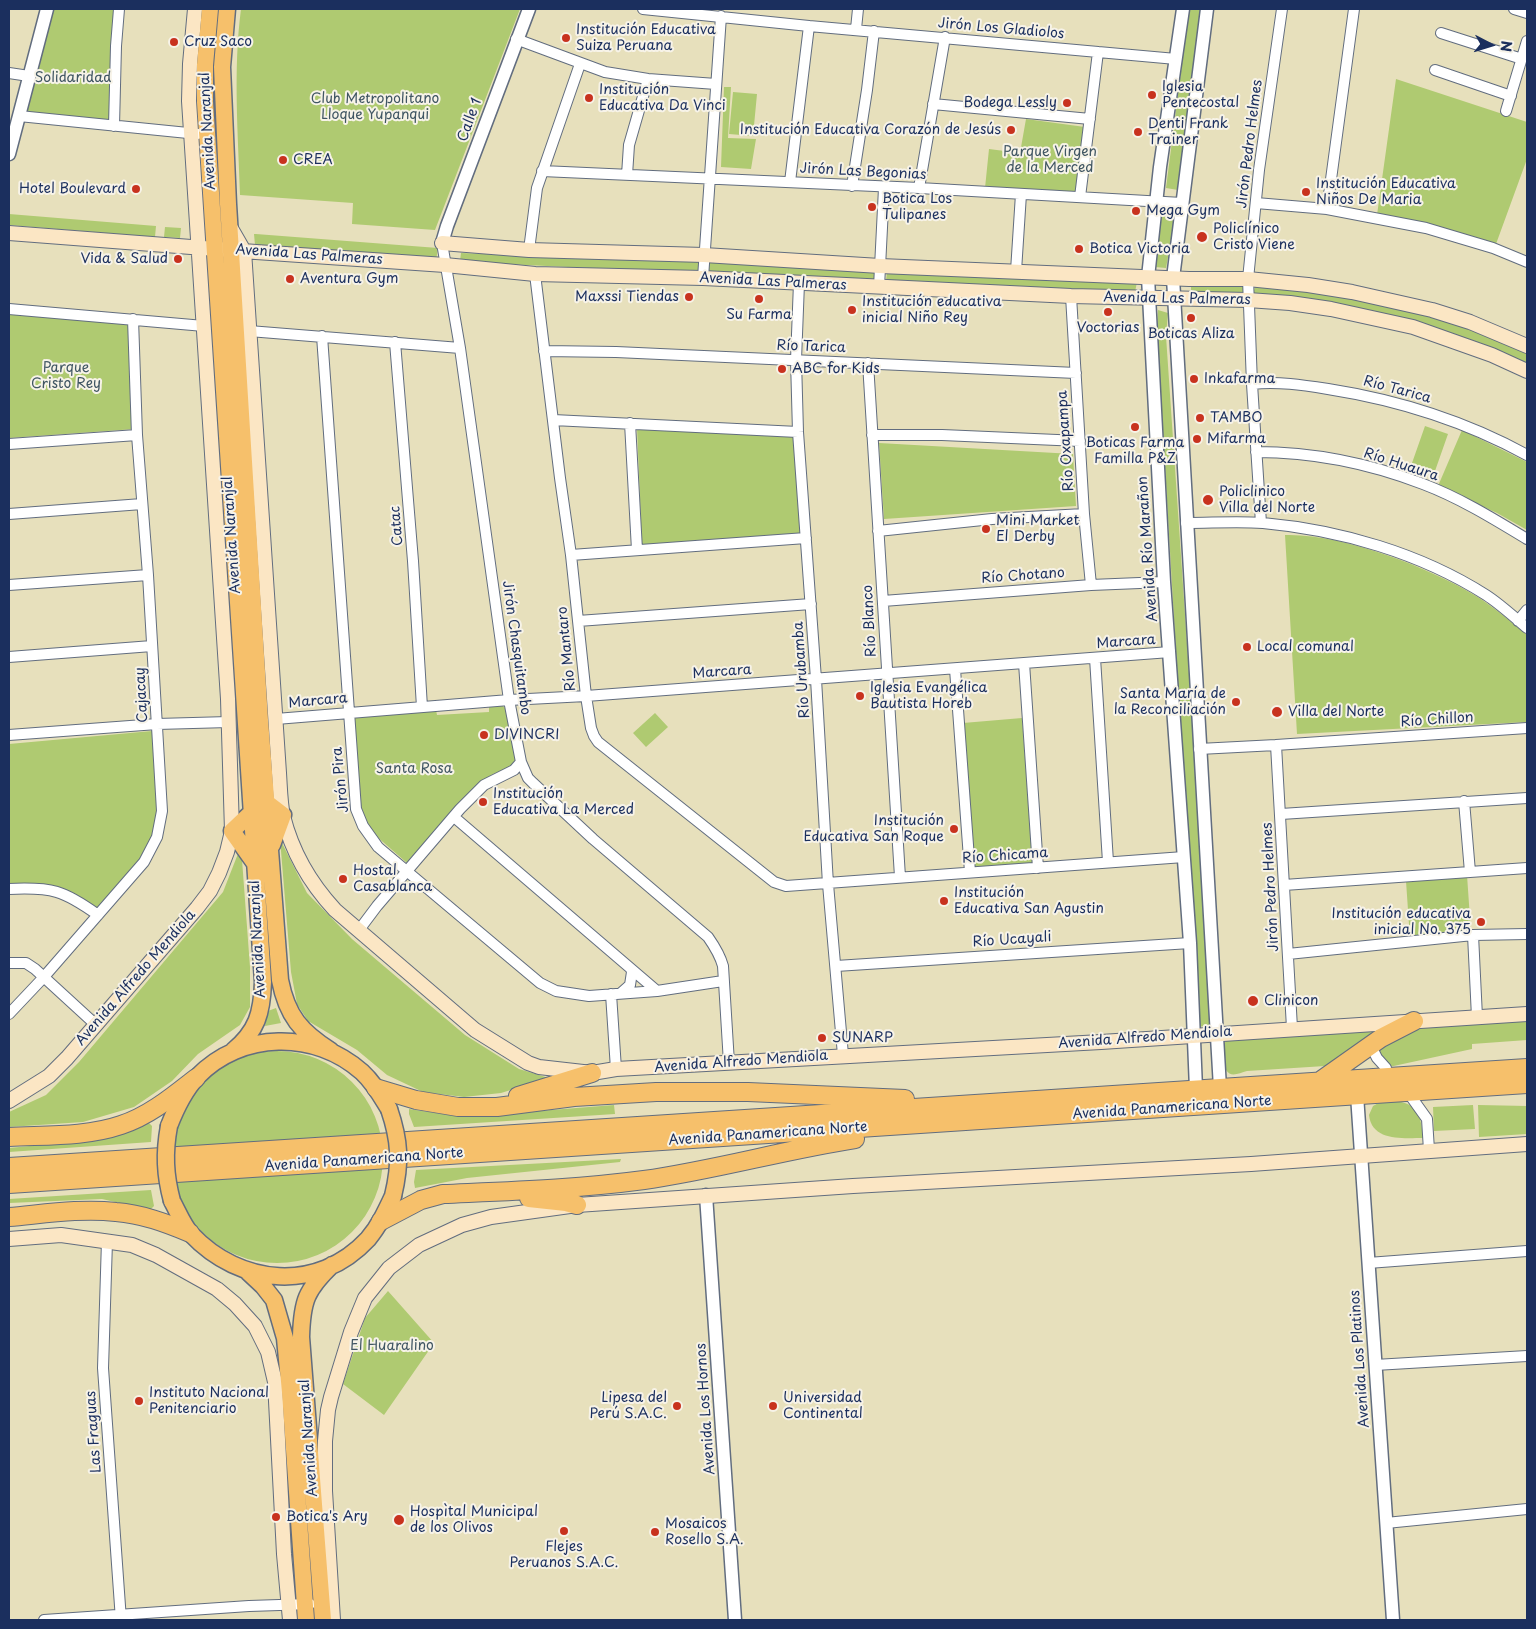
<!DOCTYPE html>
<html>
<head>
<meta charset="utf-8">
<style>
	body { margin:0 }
	#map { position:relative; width:1536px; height:1629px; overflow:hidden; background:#e7e0bc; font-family:"Playpen Sans",sans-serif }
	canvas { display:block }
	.frame { position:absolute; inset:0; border:10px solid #1b2f5e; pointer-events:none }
	.north { position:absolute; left:1466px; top:20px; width:50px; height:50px; -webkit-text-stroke:4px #f7f3e8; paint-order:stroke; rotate:95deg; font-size:14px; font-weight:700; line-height:20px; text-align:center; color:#1b2f5e }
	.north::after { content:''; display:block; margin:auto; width:18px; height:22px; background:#1b2f5e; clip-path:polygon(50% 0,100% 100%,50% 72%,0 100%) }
</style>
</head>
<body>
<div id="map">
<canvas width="1536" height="1629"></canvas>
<div class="frame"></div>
<div class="north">N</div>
</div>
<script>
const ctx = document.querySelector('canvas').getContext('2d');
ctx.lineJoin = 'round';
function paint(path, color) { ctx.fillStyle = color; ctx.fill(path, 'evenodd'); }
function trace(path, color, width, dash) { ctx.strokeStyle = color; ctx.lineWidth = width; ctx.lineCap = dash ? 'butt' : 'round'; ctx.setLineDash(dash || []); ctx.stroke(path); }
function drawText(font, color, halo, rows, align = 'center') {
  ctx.font = font + ' "Playpen Sans",sans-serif'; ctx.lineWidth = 4; ctx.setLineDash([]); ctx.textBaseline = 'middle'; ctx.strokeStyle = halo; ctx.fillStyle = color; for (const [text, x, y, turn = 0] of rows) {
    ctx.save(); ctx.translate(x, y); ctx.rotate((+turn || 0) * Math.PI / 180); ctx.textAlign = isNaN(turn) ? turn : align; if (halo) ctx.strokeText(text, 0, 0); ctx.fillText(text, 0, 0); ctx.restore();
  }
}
paint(new Path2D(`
	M 52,9 L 117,9 L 110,120 L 24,113 Z
	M 241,9 L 520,9 L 435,230 L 352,224 L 353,203 L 240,195 C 238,133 233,70 241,9 Z
	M 1189,9 L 1202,9 L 1178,190 L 1166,188 Z
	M 1396,79 L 1527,122 L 1527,159 L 1496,244 L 1439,228 L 1377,215 Z
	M 724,87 L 731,87 L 728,138 L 756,139 L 751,169 L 721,167 Z
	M 733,92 L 757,94 L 753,136 L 729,134 Z
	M 1026,119 L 1085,127 L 1077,193 L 985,188 L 989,149 L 1020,153 Z
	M 1160,213 L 1176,213 L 1166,268 L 1155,267 Z
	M 9,214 L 156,226 L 155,237 L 9,225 Z
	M 165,227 L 181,228 L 180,238 L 164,237 Z
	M 254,234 L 256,234 L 438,248 L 436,261 L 255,245 Z
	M 461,253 L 700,262 L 700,269 L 694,273 L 463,262 L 460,261 Z
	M 709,262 L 876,272 L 876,278 L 872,281 L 709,272 Z
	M 887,272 L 1137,282 L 1134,297 L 886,281 Z
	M 1241,285 L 1244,288 L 1245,293 L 1191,296 L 1191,286 Z
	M 1258,285 L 1330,293 L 1445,319 L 1527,351 L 1527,366 L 1516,360 L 1253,294 L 1255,287 Z
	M 1158,310 L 1168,313 L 1166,336 L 1213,1025 L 1198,1027 L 1157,330 Z
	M 9,314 L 130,324 L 135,429 L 9,438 Z
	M 1425,426 L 1448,434 L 1435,471 L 1412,463 Z
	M 637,428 L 795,435 L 800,536 L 642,547 Z
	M 1462,430 L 1527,462 L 1527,530 L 1497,513 L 1438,486 Z
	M 879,443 L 1073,454 L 1076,506 L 884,519 Z
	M 1285,535 C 1340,533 1429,567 1476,596 C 1494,607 1511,622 1527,635 L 1527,722 L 1297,734 Z
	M 502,705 L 507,710 L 516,757 C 513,770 504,769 493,774 C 488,777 483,780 479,784 L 407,863 L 375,835 L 366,822 L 361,806 L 354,718 L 357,716 L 436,710 L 437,715 L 489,712 L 489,706 Z
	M 655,713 L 668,727 L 646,747 L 633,733 Z
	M 1022,718 L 1033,865 L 973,869 L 963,723 Z
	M 152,731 L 157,817 L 155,833 L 141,860 L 97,909 C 65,886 48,882 9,884 L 9,744 Z
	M 280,839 L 307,893 L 352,939 L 465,1035 L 519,1069 L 549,1078 L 501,1093 L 464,1097 L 423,1092 L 387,1075 L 357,1050 L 308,1021 L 297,1004 L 291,972 Z
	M 241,846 L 250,967 L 250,1007 L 240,1025 L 198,1054 L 172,1081 L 134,1107 L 83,1122 L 9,1127 L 9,1112 L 46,1095 L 79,1062 L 223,892 Z
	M 1467,875 L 1471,933 L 1410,939 L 1406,881 Z
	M 276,1008 L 281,1023 L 265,1026 L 268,1011 Z
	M 1527,1021 L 1527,1040 L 1472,1044 L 1472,1049 L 1389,1067 L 1380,1055 L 1380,1048 L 1412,1029 Z
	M 1381,1030 L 1325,1066 L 1247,1071 C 1239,1073 1231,1078 1226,1070 L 1224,1044 L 1226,1041 Z
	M171 1157a106 106 0 1 1 212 0a106 106 0 1 1-212 0Z
	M 1384,1100 C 1413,1101 1421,1108 1423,1138 C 1404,1138 1372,1142 1369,1115 L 1373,1106 Z
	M 614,1105 L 615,1114 L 414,1127 L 409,1114 L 409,1109 L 463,1117 Z
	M 1473,1105 L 1475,1129 L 1434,1131 L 1433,1107 Z
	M 1478,1105 L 1527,1106 L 1527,1134 L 1479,1137 Z
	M 148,1122 L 152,1126 L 151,1142 L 9,1152 L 9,1148 L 101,1139 Z
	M 621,1159 L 620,1162 L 467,1178 L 415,1188 L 414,1182 L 416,1170 Z
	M 151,1190 L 154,1206 L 150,1210 L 102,1199 L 9,1203 L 9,1199 Z
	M 388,1291 L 434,1343 L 384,1415 L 343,1384 L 365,1318 Z`), '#afca71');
const minor = new Path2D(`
	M 643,9 L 809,26 L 1176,59
	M 1514,9 L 1527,13
	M 856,29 L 858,9
	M 1441,33 L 1522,59
	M 516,39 L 605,72 L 648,79 L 716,84
	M 1435,70 L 1511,96
	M 9,73 L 29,76
	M 933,104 L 1090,119
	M 1506,111 L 1527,41
	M 19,116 L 198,134
	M 114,126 L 116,46 L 119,9
	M 542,171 L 919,188 L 1182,203
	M 627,175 L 629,145 L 648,79
	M 790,182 L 809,26
	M 852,186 L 867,90 L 874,31
	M 919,188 L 945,37
	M 1080,197 L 1098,52
	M 1256,203 L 1327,209 L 1426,228 L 1493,248 L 1527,262
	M 1327,209 L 1354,9
	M 442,243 L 460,348 L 509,700 L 521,762 L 528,778 L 533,783 L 593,839 L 708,937 C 715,947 720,955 723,966 L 729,1063
	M 529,250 L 537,188 L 580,64
	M 1016,271 L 1021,194
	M 535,274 L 560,478 L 571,555 L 586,696 L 591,728 L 594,736 L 598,742 L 774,882 L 786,886 L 1184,857
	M 703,278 L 721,16
	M 799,283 L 796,360 L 798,432 L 816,679 L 828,884 L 843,1055
	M 879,287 L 884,188
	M 1071,296 L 1084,514 L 1091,585
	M 9,309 L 204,326
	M 249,331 L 460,348
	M 322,336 L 356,809 L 363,826 L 378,847 L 540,983 L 556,991 L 589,996 L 657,991 L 723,981
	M 395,342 L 413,561 L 422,707
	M 544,351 L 616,352 L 1076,373
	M 868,363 L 900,877
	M 1252,384 C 1277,381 1303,385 1328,389 C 1398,400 1465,421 1527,455
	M 553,420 L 798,432
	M 630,423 L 637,550
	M 872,435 L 942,435 L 1080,441
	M 9,444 L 137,435
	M 1256,452 C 1312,452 1371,464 1423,484 C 1460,498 1494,519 1527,539
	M 9,514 L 142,504
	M 1186,523 C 1212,523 1238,521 1263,523 C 1340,530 1420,553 1486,595 C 1500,604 1514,617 1527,628
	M 1261,523 L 1252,384 L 1248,279 L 1259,170 L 1282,9
	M 878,531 L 992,519 L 1084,514
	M 571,555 L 806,538
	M 9,585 L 148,575
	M 883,601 L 1091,585 L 1164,582
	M 578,621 L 811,604
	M 1518,621 L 1527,610
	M 9,657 L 152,646
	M 1095,658 L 1108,862
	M 1024,663 L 1038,868
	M 955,669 L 970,872
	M 276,719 L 509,700 L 586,696 L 1170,652
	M 9,735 L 157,724 L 229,722
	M 1276,745 L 1292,1028
	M 1199,749 L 1276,745 L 1527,728
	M 1464,801 L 1470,872
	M 1281,814 L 1527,798
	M 454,817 L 657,991
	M 1284,885 L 1527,868
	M 9,889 C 52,887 63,890 98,915
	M 359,930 L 377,906 L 460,809 L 484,785 L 514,770 L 521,762
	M 1473,935 L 1477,1017
	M 1288,954 L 1473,935 L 1527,934
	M 9,963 L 26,963 L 35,969 L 95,1024
	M 836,966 L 1190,943
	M 621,993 L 630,985 L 632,972 L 631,969
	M 611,994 L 616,1069
	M 9,1014 L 43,978 L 144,862 L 157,837 L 162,811 L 148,575 L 137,435 L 133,319
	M 1371,1046 L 1377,1058 L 1386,1068
	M 1412,1098 L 1427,1119 L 1429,1150
	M 107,1241 L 103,1368 L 121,1620
	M 1368,1263 L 1527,1251
	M 1375,1365 L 1527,1356
	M 1386,1523 L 1527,1509
	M 44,1620 L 249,1606 L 310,1604`);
const tertiary = new Path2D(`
	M 1183,9 L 1160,167 L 1148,277 L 1164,582 L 1190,943 L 1196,1089
	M 1207,9 L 1173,278 L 1220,1088
	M 9,154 L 47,9
	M 442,243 L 447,226 L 529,9
	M 1357,1095 L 1393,1620
	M 706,1195 L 735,1620`);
const secondary = new Path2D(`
	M 229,225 L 244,251 L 279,773 C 280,787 280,802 283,816 C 292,852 310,883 335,910 L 475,1030 L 528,1063 L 539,1067 L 592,1073 L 616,1069 L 1101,1042 L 1527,1014
	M 9,233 L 256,252 L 445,265 L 535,274 L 703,278 L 1071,296 L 1248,300 L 1290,303 L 1331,309 L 1413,327 L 1492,355 L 1527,371
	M 442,243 L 529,250 L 704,255 L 880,266 L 1189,279 L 1248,279 L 1308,285 L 1352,292 L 1432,310 L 1470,322 L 1527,346
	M 9,1101 L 49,1076 L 67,1058 L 197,908 L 210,891 L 219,873 L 227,852 L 232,831 L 228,699 L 189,101 L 190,64 L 195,9
	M 9,1239 L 61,1235 L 132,1245 L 156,1255 L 217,1289 L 235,1304 L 255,1326 L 268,1352 L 275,1382 L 284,1554 L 290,1620
	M 333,1620 L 325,1491 L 325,1441 L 328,1410 L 331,1397 L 351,1332 L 365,1298 L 389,1268 L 419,1245 L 462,1225 L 491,1217 L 577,1205 L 853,1186 L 1251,1164 L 1527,1144`);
const trunk = new Path2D(`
	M 210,9 L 205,65 L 205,102 L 263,982 C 262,1013 257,1031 233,1051
	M 227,9 L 222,67 L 228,204 L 260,720 L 280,980 C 287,1016 301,1032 331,1051
	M 266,802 L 283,815 L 272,845
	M 251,813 L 232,831 L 254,862
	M 169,1126 C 176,1108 184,1091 197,1077 C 241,1031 315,1030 362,1072 C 374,1083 381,1096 389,1109
	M 172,1201 C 178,1212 183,1225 191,1234 C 240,1286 318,1293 368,1239 C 379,1226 386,1211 393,1196
	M 248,1272 L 263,1286 L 274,1300 L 285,1338 L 290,1392 L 306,1620
	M 323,1620 L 301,1337 C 302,1301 306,1290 332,1265`);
const motorway = new Path2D(`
	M 1320,1081 L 1381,1038 L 1414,1021
	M 376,1088 L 416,1100 L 458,1107 L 497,1107 L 574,1097 L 656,1092 L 748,1092 L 905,1099
	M 518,1096 L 592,1073
	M 9,1137 C 45,1135 86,1137 121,1125 C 149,1116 173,1096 196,1078
	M 9,1167 L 1527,1068
	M 9,1184 L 1527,1084
	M 529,1198 L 566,1202 L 577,1205
	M 9,1217 C 44,1214 81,1208 116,1212 C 142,1214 166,1223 190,1233
	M 381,1221 L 421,1200 L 443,1194 C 510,1191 577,1189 644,1180 C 715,1170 784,1150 855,1139`);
trace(minor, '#626d7f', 12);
trace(tertiary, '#626d7f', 15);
trace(secondary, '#626d7f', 16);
trace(trunk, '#626d7f', 19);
trace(motorway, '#626d7f', 20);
trace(minor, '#fff', 10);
trace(tertiary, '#fff', 12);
trace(secondary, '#fbe6c4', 14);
trace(trunk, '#f6c06b', 16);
trace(motorway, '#f6c06b', 18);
const trunkBridge = new Path2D(`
	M 389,1109 C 400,1141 401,1163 393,1196
	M 169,1126 C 164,1153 165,1175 172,1201`);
trace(trunkBridge, '#626d7f', 19, []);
trace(trunkBridge, '#f6c06b', 16);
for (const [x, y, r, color] of [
	[566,38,5,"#c8321e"],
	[174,42,5,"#c8321e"],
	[1152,95,5,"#c8321e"],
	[589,98,5,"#c8321e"],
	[1067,103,5,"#c8321e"],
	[1011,130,5,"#c8321e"],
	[1138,132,5,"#c8321e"],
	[283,160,5,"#c8321e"],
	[136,189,5,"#c8321e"],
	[1306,192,5,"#c8321e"],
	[872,207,5,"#c8321e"],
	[1136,211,5,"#c8321e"],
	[1202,237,6,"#c8321e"],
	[1079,249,5,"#c8321e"],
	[178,259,5,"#c8321e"],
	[290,279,5,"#c8321e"],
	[689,297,5,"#c8321e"],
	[759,299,5,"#c8321e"],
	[852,310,5,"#c8321e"],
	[1108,312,5,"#c8321e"],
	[1191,318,5,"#c8321e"],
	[782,369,5,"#c8321e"],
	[1194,379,5,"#c8321e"],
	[1200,418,5,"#c8321e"],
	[1135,427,5,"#c8321e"],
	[1197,439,5,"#c8321e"],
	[1208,500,6,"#c8321e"],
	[986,529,5,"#c8321e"],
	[1247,647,5,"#c8321e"],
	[860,696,5,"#c8321e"],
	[1236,702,5,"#c8321e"],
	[1277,712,6,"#c8321e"],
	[484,735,5,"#c8321e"],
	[483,802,5,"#c8321e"],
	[954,829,5,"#c8321e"],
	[343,879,5,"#c8321e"],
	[944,901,5,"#c8321e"],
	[1481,922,5,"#c8321e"],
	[1253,1001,6,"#c8321e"],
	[822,1038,5,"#c8321e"],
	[139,1401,5,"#c8321e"],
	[677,1406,5,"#c8321e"],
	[773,1406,5,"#c8321e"],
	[276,1517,5,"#c8321e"],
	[399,1520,6,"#c8321e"],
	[564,1531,5,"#c8321e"],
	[655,1532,5,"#c8321e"]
]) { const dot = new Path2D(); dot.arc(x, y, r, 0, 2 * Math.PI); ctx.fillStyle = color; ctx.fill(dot); trace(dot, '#f7f3e8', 2); }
drawText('14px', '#1b2f5e', '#f7f3e8', [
	["Jirón Los Gladiolos",1001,29,5],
	["Calle 1",470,120,-70],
	["Avenida Naranjal",208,131,-93],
	["Jirón Pedro Helmes",1250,144,-83],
	["Jirón Las Begonias",863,172,3],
	["Avenida Las Palmeras",309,255,4],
	["Avenida Las Palmeras",773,282,3],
	["Avenida Las Palmeras",1177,299,1],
	["Río Tarica",811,347,2],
	["Río Tarica",1397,390,15],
	["Río Oxapampa",1066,441,-94],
	["Río Huaura",1401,465,18],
	["Catac",397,526,-95],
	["Avenida Naranjal",232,535,-94],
	["Avenida Río Marañon",1148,549,-94],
	["Río Chotano",1023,576,-4],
	["Río Blanco",870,621,-93],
	["Marcara",1126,642,-4],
	["Jirón Chasquitambo",516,648,82],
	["Río Mantaro",567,649,-96],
	["Río Urubamba",802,670,-94],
	["Marcara",722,672,-4],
	["Cajacay",142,695,-93],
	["Marcara",318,701,-5],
	["Río Chillon",1437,720,-4],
	["Jirón Pira",341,780,-96],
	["Río Chicama",1005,856,-4],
	["Jirón Pedro Helmes",1271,887,-93],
	["Avenida Naranjal",258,939,-93],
	["Río Ucayali",1012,940,-4],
	["Avenida Alfredo Mendiola",136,978,-49],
	["Avenida Alfredo Mendiola",1145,1038,-4],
	["Avenida Alfredo Mendiola",741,1062,-4],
	["Avenida Panamericana Norte",1172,1108,-4],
	["Avenida Panamericana Norte",768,1134,-4],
	["Avenida Panamericana Norte",364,1160,-4],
	["Avenida Los Platinos",1360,1359,-94],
	["Avenida Los Hornos",706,1409,-94],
	["Las Fraguas",94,1432,-94],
	["Avenida Naranjal",309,1438,-94]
]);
drawText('14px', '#1b2f5e', '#f7f3e8', [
	["Institución Educativa",576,30],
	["Suiza Peruana",576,46],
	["Cruz Saco",184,42],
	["Iglesia",1162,87],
	["Pentecostal",1162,103],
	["Institución",599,90],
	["Educativa Da Vinci",599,106],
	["Bodega Lessly",1057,103,"right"],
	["Denti Frank",1148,124],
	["Trainer",1148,140],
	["Institución Educativa Corazón de Jesús",1001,130,"right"],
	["CREA",293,160],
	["Institución Educativa",1316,184],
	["Niños De Maria",1316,200],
	["Hotel Boulevard",126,189,"right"],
	["Botica Los",882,199],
	["Tulipanes",882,215],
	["Mega Gym",1146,211],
	["Policlínico",1213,229],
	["Cristo Viene",1213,245],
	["Botica Victoria",1089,249],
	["Vida & Salud",168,259,"right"],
	["Aventura Gym",300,279],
	["Maxssi Tiendas",679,297,"right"],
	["Institución educativa",862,302],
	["inicial Niño Rey",862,318],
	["Su Farma",759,315,"center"],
	["Voctorias",1108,328,"center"],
	["Boticas Aliza",1191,334,"center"],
	["ABC for Kids",792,369],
	["Inkafarma",1204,379],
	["TAMBO",1210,418],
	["Mifarma",1207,439],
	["Boticas Farma",1135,443,"center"],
	["Familla P&Z",1135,459,"center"],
	["Policlinico",1219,492],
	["Villa del Norte",1219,508],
	["Mini Market",996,521],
	["El Derby",996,537],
	["Local comunal",1257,647],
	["Iglesia Evangélica",870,688],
	["Bautista Horeb",870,704],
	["Santa María de",1226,694,"right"],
	["la Reconciliación",1226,710,"right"],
	["Villa del Norte",1288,712],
	["DIVINCRI",494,735],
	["Institución",493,794],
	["Educativa La Merced",493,810],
	["Institución",944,821,"right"],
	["Educativa San Roque",944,837,"right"],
	["Hostal",353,871],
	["Casablanca",353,887],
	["Institución",954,893],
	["Educativa San Agustin",954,909],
	["Institución educativa",1471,914,"right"],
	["inicial No. 375",1471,930,"right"],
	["Clinicon",1264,1001],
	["SUNARP",832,1038],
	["Instituto Nacional",149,1393],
	["Penitenciario",149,1409],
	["Lipesa del",667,1398,"right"],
	["Perú S.A.C.",667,1414,"right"],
	["Universidad",783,1398],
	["Continental",783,1414],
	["Hospìtal Municipal",410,1512],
	["de los Olivos",410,1528],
	["Botica's Ary",286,1517],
	["Mosaicos",665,1524],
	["Rosello S.A.",665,1540],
	["Flejes",564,1547,"center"],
	["Peruanos S.A.C.",564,1563,"center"]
], 'left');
drawText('14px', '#405663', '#f7f3e8', [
	["Solidaridad",73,78],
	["Club Metropolitano",375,99],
	["Lloque Yupanqui",375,115],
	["Parque Virgen",1050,152],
	["de la Merced",1050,168],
	["Parque",66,368],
	["Cristo Rey",66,384],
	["Santa Rosa",414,769],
	["El Huaralino",392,1346]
]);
</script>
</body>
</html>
